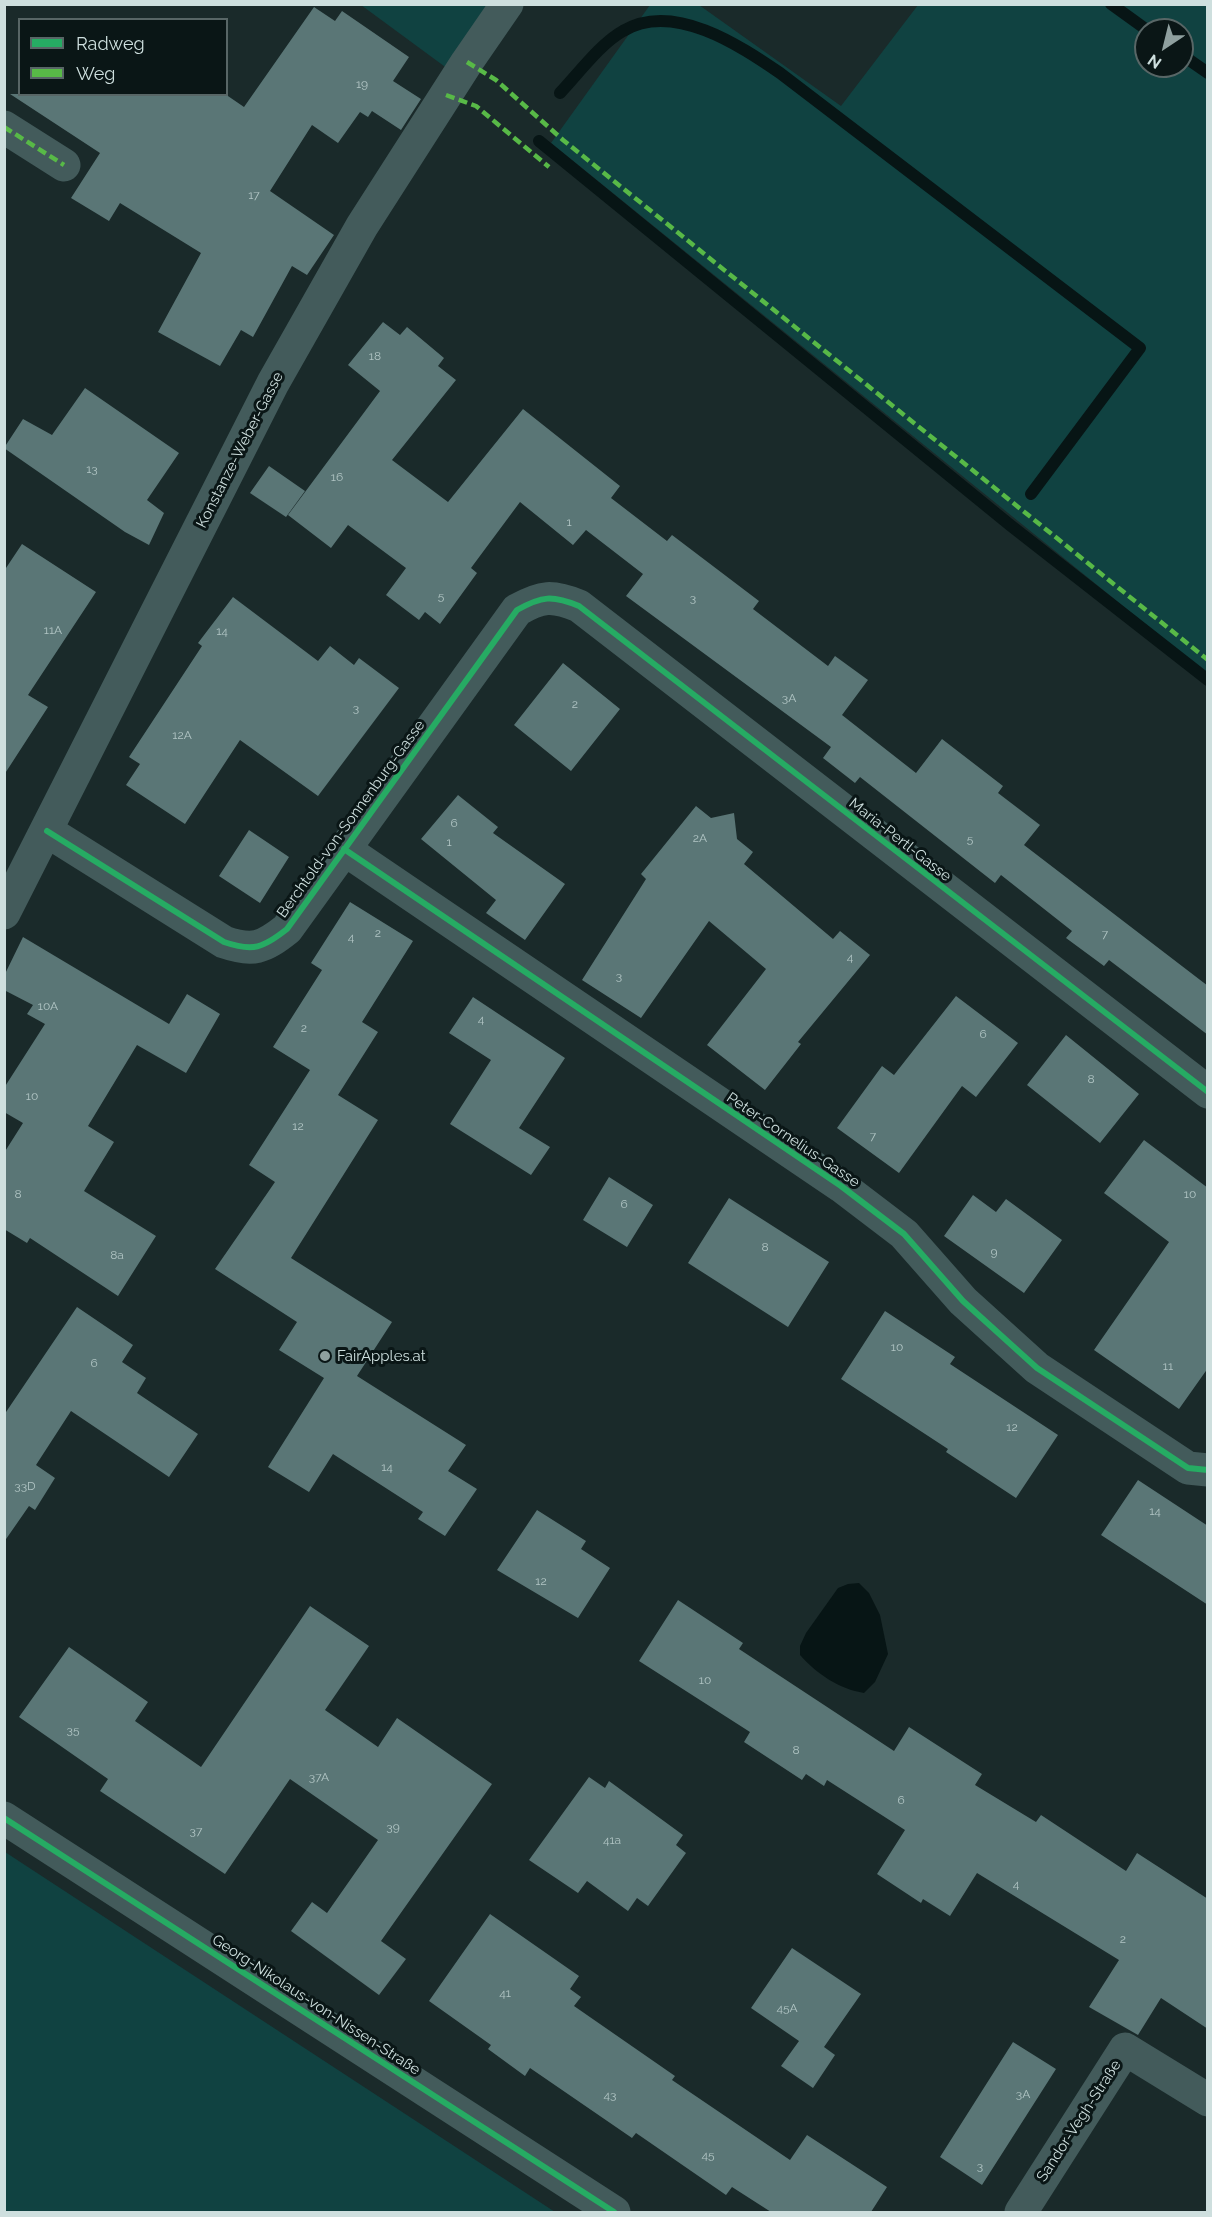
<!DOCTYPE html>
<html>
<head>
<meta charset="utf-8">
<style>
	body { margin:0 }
	#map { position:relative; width:1212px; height:2217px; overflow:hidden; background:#1a2a2a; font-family:Raleway,sans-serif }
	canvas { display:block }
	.frame { position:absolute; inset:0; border:6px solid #cedfde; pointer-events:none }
	.legend { position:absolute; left:18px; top:18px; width:210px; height:78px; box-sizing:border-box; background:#0a1616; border:2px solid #586666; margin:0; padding:8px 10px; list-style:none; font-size:18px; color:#cedfde }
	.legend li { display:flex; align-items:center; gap:12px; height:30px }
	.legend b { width:30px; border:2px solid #586666 }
	.north { position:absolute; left:1134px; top:18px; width:60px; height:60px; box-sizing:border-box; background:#0a1616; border:2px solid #586666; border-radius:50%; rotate:215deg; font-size:16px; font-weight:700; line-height:24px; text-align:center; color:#cedfde }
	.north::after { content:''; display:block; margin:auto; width:21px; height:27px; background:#8fa09f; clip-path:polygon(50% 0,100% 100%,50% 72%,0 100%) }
</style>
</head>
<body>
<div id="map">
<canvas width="1212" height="2217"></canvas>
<div class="frame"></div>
<ul class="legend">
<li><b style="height:8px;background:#26ab63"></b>Radweg</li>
<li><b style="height:8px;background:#58b947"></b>Weg</li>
</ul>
<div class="north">N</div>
</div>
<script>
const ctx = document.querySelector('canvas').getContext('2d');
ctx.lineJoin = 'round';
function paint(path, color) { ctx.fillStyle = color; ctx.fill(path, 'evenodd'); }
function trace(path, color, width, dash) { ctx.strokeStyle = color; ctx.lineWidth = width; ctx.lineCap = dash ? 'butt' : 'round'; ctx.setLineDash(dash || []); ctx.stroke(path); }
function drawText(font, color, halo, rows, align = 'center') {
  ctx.font = font + ' Raleway,sans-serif'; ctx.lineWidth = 6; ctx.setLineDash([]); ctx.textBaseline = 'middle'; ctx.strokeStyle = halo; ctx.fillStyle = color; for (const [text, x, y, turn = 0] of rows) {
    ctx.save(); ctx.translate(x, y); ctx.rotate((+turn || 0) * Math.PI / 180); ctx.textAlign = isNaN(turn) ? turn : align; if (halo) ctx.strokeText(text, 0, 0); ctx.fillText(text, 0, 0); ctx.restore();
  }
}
paint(new Path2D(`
	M 361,5 L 492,5 L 448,69 Z
	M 650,5 L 699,5 L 841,106 L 918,5 L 1207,5 L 1207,674 L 551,143 ZM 1146,30 L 1182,30 L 1182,66 L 1146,66 Z
	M 4,1852 L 5,1852 L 555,2212 L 5,2212 Z`), '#104241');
paint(new Path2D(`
	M 859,1583 L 869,1593 L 880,1615 L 888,1654 L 875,1682 L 864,1693 C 839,1689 817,1674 800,1655 L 800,1646 L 806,1633 L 838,1588 L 848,1584 Z`), '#071515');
trace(new Path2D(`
	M 1111,4 L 1147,30
	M 1182,55 L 1208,73
	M 560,93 C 578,74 601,43 623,31 C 673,1 739,45 780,73 L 1140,348 L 1031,494
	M 539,141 L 1010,525 L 1208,680`), '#071515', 12);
paint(new Path2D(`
	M 314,7 L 335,21 L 342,11 L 409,57 L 393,81 L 421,99 L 401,130 L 372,111 L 368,117 L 360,112 L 338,143 L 312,125 L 270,191 L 334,235 L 307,275 L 292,266 L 253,337 L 241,330 L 220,366 L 158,332 L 201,253 L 120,203 L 109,221 L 71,198 L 100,153 L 10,94 L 225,94 L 244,107 Z
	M 383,322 L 400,335 L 407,327 L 444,358 L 438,366 L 456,380 L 392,460 L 448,502 L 523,409 L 620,486 L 611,498 L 667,541 L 672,535 L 759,601 L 753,609 L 828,666 L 835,656 L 868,680 L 842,715 L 916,773 L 942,739 L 1003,786 L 998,793 L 1040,825 L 1024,845 L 1208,986 L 1208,1035 L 1109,960 L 1104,966 L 1066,938 L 1072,931 L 1001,875 L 995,883 L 860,777 L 855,783 L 823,758 L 831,747 L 626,596 L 643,574 L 586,530 L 573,545 L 520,502 L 471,568 L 477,573 L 440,624 L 425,612 L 419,620 L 386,595 L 406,568 L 348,525 L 331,548 L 288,515 L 380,391 L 348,365 Z
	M 85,388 L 179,453 L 147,500 L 164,513 L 149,545 L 125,532 L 4,448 L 23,419 L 52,435 Z
	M 269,466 L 305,491 L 286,517 L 250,493 Z
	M 22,544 L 96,592 L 28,695 L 48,707 L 4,775 L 4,571 Z
	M 233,597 L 318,661 L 330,646 L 354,665 L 359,658 L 399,688 L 318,796 L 240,740 L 185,824 L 126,785 L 140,764 L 129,757 L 202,646 L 198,643 Z
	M 563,663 L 620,709 L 571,771 L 514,725 Z
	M 458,795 L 498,827 L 493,833 L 565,884 L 525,940 L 486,913 L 496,900 L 421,839 Z
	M 696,806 L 711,818 L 734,813 L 737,839 L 753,852 L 744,864 L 833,939 L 840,931 L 870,955 L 798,1042 L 801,1044 L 765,1090 L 707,1045 L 766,969 L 709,921 L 641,1018 L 582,980 L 646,879 L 641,874 Z
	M 249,830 L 289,857 L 260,903 L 219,876 Z
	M 350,902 L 413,941 L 362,1022 L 378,1032 L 338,1095 L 378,1120 L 291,1258 L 392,1322 L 357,1376 L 466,1445 L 448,1471 L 477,1489 L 445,1536 L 418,1519 L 423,1512 L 333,1454 L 309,1492 L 268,1467 L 324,1378 L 279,1350 L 297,1322 L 215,1269 L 275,1182 L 249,1165 L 310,1070 L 273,1047 L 322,970 L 311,963 Z
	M 23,937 L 169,1024 L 187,994 L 220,1014 L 186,1073 L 137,1045 L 88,1126 L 114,1142 L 84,1191 L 156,1236 L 118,1296 L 30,1238 L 27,1243 L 4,1229 L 4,1153 L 23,1123 L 4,1112 L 4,1088 L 45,1024 L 27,1014 L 33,1005 L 4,990 L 4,976 Z
	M 956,996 L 1018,1043 L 976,1097 L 962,1086 L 899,1173 L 837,1128 L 882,1066 L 894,1075 Z
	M 473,997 L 565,1058 L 519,1128 L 550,1147 L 531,1175 L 450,1124 L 491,1060 L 449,1033 Z
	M 1066,1035 L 1139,1094 L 1100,1143 L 1027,1085 Z
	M 1144,1140 L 1208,1188 L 1208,1368 L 1179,1409 L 1094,1350 L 1169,1242 L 1104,1193 Z
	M 609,1177 L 653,1205 L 627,1247 L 583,1220 Z
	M 973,1195 L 996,1212 L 1006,1199 L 1062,1240 L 1024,1293 L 944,1236 Z
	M 729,1198 L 829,1262 L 788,1327 L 688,1263 Z
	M 77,1307 L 133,1345 L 122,1362 L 146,1378 L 137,1393 L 198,1434 L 169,1477 L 71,1411 L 36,1465 L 55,1478 L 35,1510 L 29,1506 L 4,1542 L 4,1415 Z
	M 885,1311 L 955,1357 L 950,1364 L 1058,1435 L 1016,1498 L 946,1452 L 948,1449 L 841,1379 Z
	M 1138,1480 L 1208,1526 L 1208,1605 L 1101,1535 Z
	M 537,1510 L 586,1541 L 581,1549 L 610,1568 L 578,1618 L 497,1570 Z
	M 678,1600 L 743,1643 L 739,1649 L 894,1751 L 909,1727 L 982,1774 L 975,1785 L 1036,1822 L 1041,1815 L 1126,1871 L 1137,1853 L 1208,1899 L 1208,2029 L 1161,1998 L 1138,2035 L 1089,2007 L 1119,1960 L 977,1873 L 950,1916 L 923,1899 L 921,1903 L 877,1874 L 905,1830 L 827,1780 L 824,1786 L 806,1774 L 802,1780 L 744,1742 L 750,1732 L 639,1661 Z
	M 310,1606 L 369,1646 L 325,1710 L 378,1747 L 397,1718 L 492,1784 L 381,1941 L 406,1959 L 379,1995 L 291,1931 L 312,1902 L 327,1913 L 378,1840 L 290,1779 L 225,1874 L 100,1791 L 108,1779 L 19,1717 L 69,1647 L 148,1702 L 135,1721 L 201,1767 Z
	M 589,1777 L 605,1788 L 609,1781 L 683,1835 L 676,1845 L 686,1853 L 648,1906 L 637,1898 L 628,1911 L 587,1881 L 578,1893 L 529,1860 Z
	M 490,1914 L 579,1976 L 570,1989 L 581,1997 L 574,2006 L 675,2076 L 672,2080 L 790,2160 L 807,2135 L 887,2187 L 871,2212 L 771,2212 L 732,2187 L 726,2195 L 636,2133 L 632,2138 L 530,2068 L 525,2076 L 488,2049 L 491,2045 L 429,2001 Z
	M 792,1948 L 861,1994 L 824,2047 L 835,2055 L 813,2088 L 781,2066 L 799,2041 L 751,2008 Z
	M 1013,2042 L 1056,2069 L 982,2185 L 940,2157 Z`), '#5a7676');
trace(new Path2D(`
	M 4,127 L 64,165
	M 47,831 L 224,942 C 253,952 263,948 287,929 L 517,610 C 542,596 552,595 579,606 L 1208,1092
	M 344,849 L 841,1186 L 904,1234 L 963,1301 L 1037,1368 L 1188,1468 L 1208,1470
	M 4,913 L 273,383 L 362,226 L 467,62 L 507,4
	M 4,1818 L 614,2212
	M 1021,2212 L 1125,2049 L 1208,2100`), '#435b5b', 33);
trace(new Path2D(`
	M 467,62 L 496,80 L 563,140 L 1208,660
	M 446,95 L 476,106 L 549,167
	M 4,127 L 64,165`), '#58b947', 4.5, [9, 4.5]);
trace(new Path2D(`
	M 47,831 L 224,942 C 253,952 263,948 287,929 L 517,610 C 542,596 552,595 579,606 L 1208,1092
	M 344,849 L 841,1186 L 904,1234 L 963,1301 L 1037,1368 L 1188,1468 L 1208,1470
	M 4,1818 L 614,2212`), '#26ab63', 6);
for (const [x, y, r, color] of [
	[325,1356,6,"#8fa09f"]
]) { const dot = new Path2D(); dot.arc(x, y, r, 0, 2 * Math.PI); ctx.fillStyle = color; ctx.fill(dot); trace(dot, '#0a1616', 2); }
drawText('12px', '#b1c5c4', null, [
	["19",362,84],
	["17",254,195],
	["18",375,356],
	["13",92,469],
	["16",337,477],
	["1",569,522],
	["5",441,596],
	["3",693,598],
	["11A",53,630],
	["14",222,631],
	["3A",789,698],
	["2",575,704],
	["3",356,708],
	["12A",182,735],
	["6",454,823],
	["2A",700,838],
	["5",970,839],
	["1",449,842],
	["2",378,933],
	["7",1105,934],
	["4",351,937],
	["4",850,957],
	["3",619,976],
	["10A",48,1006],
	["4",481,1019],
	["2",304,1028],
	["6",983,1034],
	["8",1091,1079],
	["10",32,1096],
	["12",298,1126],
	["7",873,1136],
	["8",18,1194],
	["10",1190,1194],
	["6",624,1204],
	["8",765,1247],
	["9",994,1252],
	["8a",117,1255],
	["10",897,1347],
	["6",94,1363],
	["11",1168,1366],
	["12",1012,1427],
	["14",387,1467],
	["33D",25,1486],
	["14",1155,1511],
	["12",541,1581],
	["10",705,1680],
	["35",73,1730],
	["8",796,1750],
	["37A",319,1777],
	["6",901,1800],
	["39",393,1827],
	["37",196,1831],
	["41a",612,1840],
	["4",1016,1884],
	["2",1123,1939],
	["41",505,1993],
	["45A",787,2008],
	["3A",1023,2094],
	["43",610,2095],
	["45",708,2155],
	["3",980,2166]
]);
drawText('15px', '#cedfde', '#0a1616', [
	["Konstanze-Weber-Gasse",240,450,-63],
	["Berchtold-von-Sonnenburg-Gasse",351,819,-54],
	["Maria-Pertl-Gasse",900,840,38],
	["Peter-Cornelius-Gasse",793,1140,34],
	["Georg-Nikolaus-von-Nissen-Straße",316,2005,33],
	["Sandor-Vegh-Straße",1079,2121,-57]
]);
drawText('15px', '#cedfde', '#0a1616', [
	["FairApples.at",337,1356]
], 'left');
</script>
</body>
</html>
